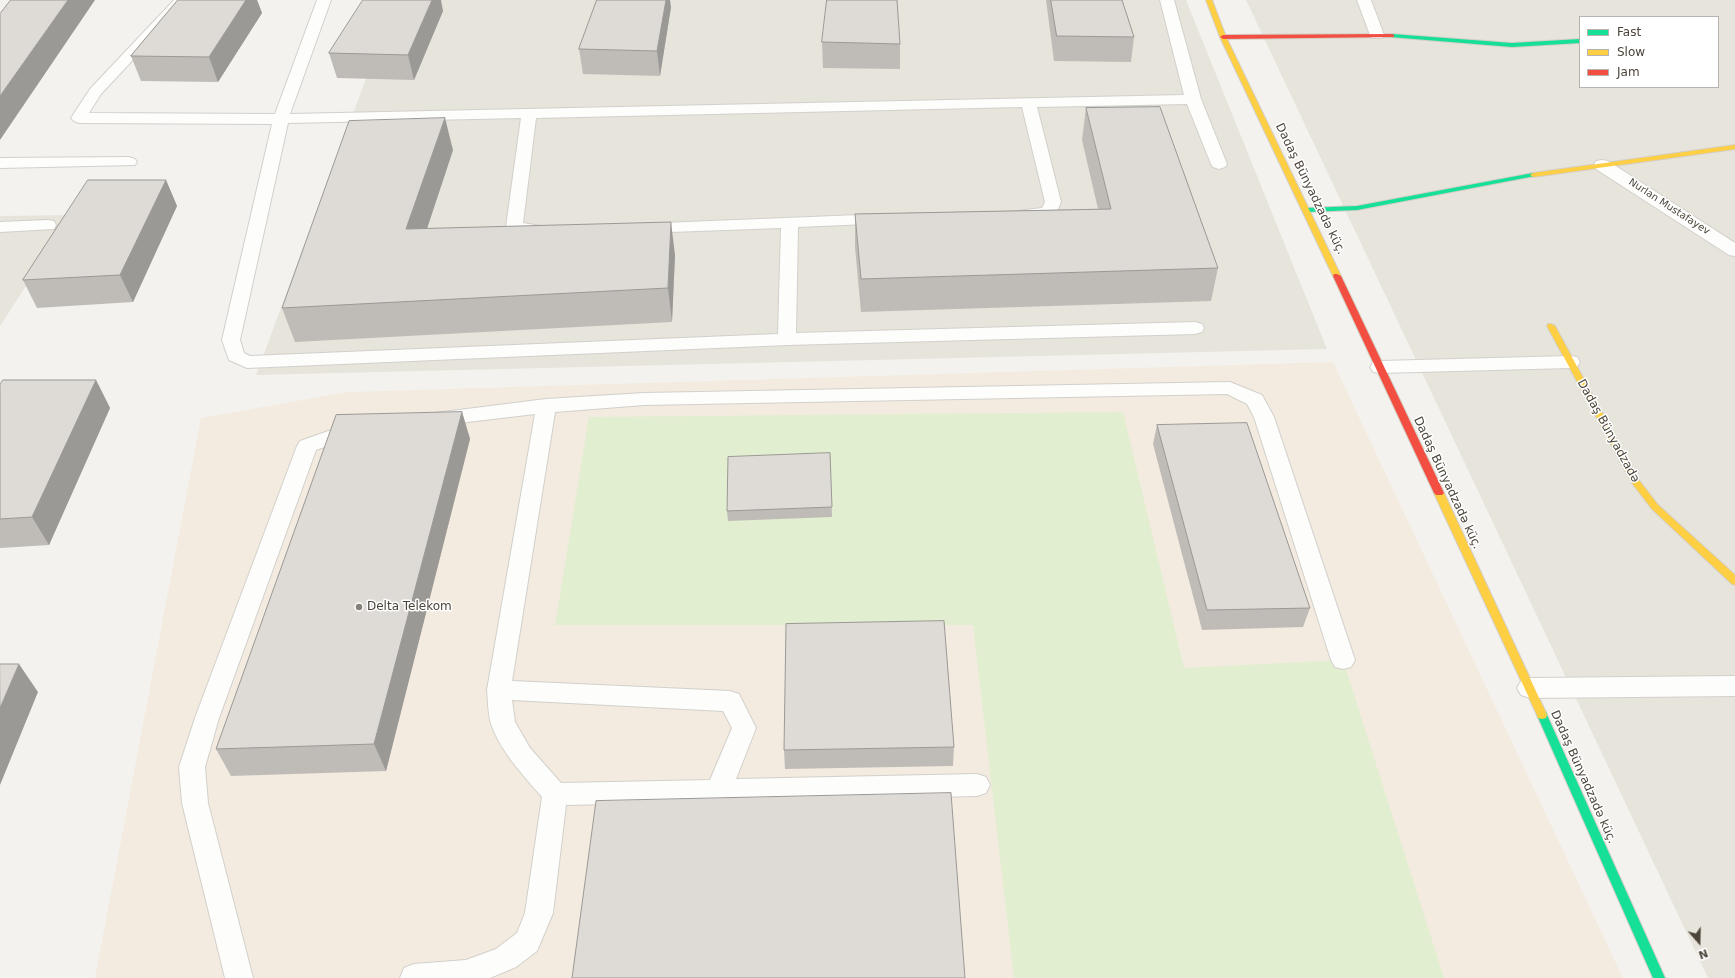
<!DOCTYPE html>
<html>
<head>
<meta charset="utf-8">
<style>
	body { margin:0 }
	#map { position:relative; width:1735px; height:978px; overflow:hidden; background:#f4f2ee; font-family:"DejaVu Sans",sans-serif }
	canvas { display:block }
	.legend { position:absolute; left:1579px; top:16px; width:140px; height:72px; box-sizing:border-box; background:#fff; border:1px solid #b7b4b0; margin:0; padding:5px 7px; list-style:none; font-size:12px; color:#4b4439 }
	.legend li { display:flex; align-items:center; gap:8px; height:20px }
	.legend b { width:20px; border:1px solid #b7b4b0 }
	.north { position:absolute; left:1679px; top:922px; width:40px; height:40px; -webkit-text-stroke:3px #fff; paint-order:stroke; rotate:160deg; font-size:11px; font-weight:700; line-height:16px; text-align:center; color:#4b4439 }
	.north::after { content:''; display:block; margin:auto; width:14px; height:18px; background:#4b4439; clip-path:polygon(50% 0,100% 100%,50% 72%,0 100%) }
</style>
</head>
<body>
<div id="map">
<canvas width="1735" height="978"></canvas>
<ul class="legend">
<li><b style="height:5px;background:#16e098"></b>Fast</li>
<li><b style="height:5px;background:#ffcf43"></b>Slow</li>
<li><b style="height:5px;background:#f24e42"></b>Jam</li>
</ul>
<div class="north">N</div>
</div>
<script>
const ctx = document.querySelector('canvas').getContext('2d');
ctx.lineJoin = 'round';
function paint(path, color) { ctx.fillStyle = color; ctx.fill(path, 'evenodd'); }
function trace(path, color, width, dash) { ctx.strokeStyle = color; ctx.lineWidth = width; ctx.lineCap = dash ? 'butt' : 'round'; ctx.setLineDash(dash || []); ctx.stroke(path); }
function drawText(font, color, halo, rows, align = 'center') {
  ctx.font = font + ' "DejaVu Sans",sans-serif'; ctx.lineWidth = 3; ctx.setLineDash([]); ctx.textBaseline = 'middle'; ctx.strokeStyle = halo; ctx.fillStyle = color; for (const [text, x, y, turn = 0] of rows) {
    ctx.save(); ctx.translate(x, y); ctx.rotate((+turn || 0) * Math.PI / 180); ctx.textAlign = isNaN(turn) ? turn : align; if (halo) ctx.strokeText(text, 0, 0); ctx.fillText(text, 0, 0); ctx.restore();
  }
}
paint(new Path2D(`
	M 375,0 L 1186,0 L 1327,349 L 256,375 L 367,76 Z
	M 1246,0 L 1735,0 L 1735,978 L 1708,978 ZM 1580,17 L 1718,17 L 1718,87 L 1580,87 Z
	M 72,215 L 0,326 L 0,216 Z`), '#e7e4dc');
paint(new Path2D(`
	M 1333,362 L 1623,978 L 95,978 L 201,418 L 347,392 Z`), '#f3ebdf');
paint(new Path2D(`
	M 1123,412 L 1184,668 L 1343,660 L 1444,978 L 1014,978 L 973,625 L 555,625 L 589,417 Z`), '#e1eecf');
const lane = new Path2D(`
	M 174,0 L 189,0 L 101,94 L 89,113 L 275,114 L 317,0 L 331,0 L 290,114 L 1184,95 L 1160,0 L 1174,0 L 1201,99 L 1227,164 L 1225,167 L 1219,169 L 1213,167 L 1211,164 L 1187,104 L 1037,107 L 1061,202 L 1055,216 L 1023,220 L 1017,219 L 1015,215 L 1017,211 L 1042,208 L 1045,202 L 1022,107 L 536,118 L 523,223 L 546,227 L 549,231 L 546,235 L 540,236 L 508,231 L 506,227 L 521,118 L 288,123 L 240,340 L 244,353 L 250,356 L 778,334 L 781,228 L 643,233 L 637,232 L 635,228 L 637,224 L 884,214 L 890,215 L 892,219 L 890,223 L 798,227 L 796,333 L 1195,322 L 1202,324 L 1204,328 L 1202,332 L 1195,334 L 787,345 L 247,368 L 229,360 L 222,340 L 272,124 L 79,123 L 74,121 L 71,118 L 90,89 Z
	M 129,157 L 135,159 L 137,162 L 135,165 L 0,168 L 0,158 Z
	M 48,220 L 54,221 L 56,225 L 54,229 L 0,232 L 0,222 Z
	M 1230,382 L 1262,395 L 1274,417 L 1355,660 L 1351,667 L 1343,669 L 1335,667 L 1331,660 L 1254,417 L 1247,404 L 1227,394 L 644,405 L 555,412 L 512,681 L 730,691 L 739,694 L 756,728 L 736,779 L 977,774 L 986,777 L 990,785 L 986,793 L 977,796 L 566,805 L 553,913 L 537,951 L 516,967 L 490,978 L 400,978 L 404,968 L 414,964 L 466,960 L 496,949 L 517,933 L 525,913 L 542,797 C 523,775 501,752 491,724 C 488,714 488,701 487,690 L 535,414 L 434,426 L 427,424 L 424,419 L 427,414 L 546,399 L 644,393 ZM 512,700 L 723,711 L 732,728 L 710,780 L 561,783 L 530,748 L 515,722 Z
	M 354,422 L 361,424 L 364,429 L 361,434 L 316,450 L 219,718 L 205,767 L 208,803 L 253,978 L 225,978 L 182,803 L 179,767 L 195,718 L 297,446 L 300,441 Z`);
const street = new Path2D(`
	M 1357,0 L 1371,0 L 1384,35 L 1382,38 L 1372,38 L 1370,35 Z
	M 1602,160 L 1608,161 L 1735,243 L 1735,256 L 1729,255 L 1596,169 L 1594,165 L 1596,161 Z
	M 1570,356 L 1577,357 L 1580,362 L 1577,367 L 1570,368 L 1380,373 L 1373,372 L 1370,367 L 1373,362 L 1380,361 Z
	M 1735,676 L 1735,696 L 1530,698 L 1521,695 L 1517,688 L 1521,681 L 1530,678 Z`);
const fast = new Path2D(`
	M 1392,34 L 1512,43 L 1580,39 L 1580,43 L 1512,47 L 1390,37 L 1390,35 Z
	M 1533,173 L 1535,174 L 1535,176 L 1357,210 L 1306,212 L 1302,210 L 1306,208 L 1357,206 Z
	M 1542,711 L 1546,712 L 1547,715 L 1665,978 L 1653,978 L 1537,715 L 1538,712 Z`);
const slow = new Path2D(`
	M 1206,0 L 1212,0 L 1226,37 L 1341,276 L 1340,278 L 1337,278 L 1333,276 L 1220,37 Z
	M 1735,145 L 1735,149 L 1533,177 L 1530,175 L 1533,173 Z
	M 1548,324 L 1551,324 L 1555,326 L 1638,479 L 1658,505 L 1735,575 L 1735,585 L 1732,584 L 1652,509 L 1632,483 L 1547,326 Z
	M 1439,490 L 1444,493 L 1547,715 L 1546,718 L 1542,719 L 1538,718 L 1537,715 L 1434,493 Z`);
const jam = new Path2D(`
	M 1392,34 L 1394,35 L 1394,37 L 1223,39 L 1220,37 L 1223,35 Z
	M 1334,274 L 1337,274 L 1341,276 L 1444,493 L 1442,495 L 1436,495 L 1434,493 L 1333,276 Z`);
trace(lane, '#d2d0cb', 2);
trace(street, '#d2d0cb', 2);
trace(fast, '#d3cfc5', 2);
trace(slow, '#d3cfc5', 2);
trace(jam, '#d3cfc5', 2);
paint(lane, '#fdfdfc');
paint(street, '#fdfdfc');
paint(fast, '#16e098');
paint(slow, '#ffcf43');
paint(jam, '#f24e42');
paint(new Path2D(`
	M 178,0 L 257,0 L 262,13 L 218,82 L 141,81 L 131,56 Z
	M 1046,0 L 1122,0 L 1134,37 L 1131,62 L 1054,61 Z
	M 671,7 L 660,76 L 583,74 L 579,49 Z
	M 443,11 L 414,80 L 337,78 L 329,53 Z
	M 822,42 L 900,44 L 900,69 L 823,68 Z
	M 1086,108 L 1218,268 L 1211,301 L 861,312 L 855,247 L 855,214 L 1098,209 L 1082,140 Z
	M 453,150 L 427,228 L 675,255 L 672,322 L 295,342 L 282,308 Z
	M 166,180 L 177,206 L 133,302 L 37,308 L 23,280 Z
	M 96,380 L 110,408 L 49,545 L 0,548 L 0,385 Z
	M 462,412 L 470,439 L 386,771 L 231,776 L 216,749 Z
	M 1157,425 L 1310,608 L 1303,627 L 1202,630 L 1153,444 Z
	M 830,453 L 832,517 L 728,521 L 727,511 Z
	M 954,747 L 953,766 L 785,769 L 784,750 Z`), '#bfbcb8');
paint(new Path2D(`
	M 68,0 L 95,0 L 0,140 L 0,96 Z
	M 246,0 L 257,0 L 262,13 L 218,82 L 209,57 Z
	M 432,0 L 441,0 L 443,11 L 414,80 L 408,55 Z
	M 666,0 L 670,0 L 671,7 L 660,76 L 657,51 Z
	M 445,118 L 453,150 L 416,262 L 406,229 Z
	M 166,180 L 177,206 L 133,302 L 120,275 Z
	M 671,222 L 675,255 L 672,322 L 668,288 Z
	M 96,380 L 110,408 L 49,545 L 32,517 Z
	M 462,412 L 470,439 L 386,771 L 374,744 Z
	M 19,664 L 38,692 L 0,785 L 0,708 Z`), '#9b9996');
const building = new Path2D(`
	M 11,0 L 68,0 L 0,96 L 0,14 Z
	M 178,0 L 246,0 L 209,57 L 131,56 Z
	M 363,0 L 432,0 L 408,55 L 329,53 Z
	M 597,0 L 666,0 L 657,51 L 579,49 Z
	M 827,0 L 897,0 L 900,44 L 822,42 Z
	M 1051,0 L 1122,0 L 1134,37 L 1057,36 Z
	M 1160,107 L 1218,268 L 861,279 L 855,214 L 1111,209 L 1086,108 Z
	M 445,118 L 406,229 L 671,222 L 668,288 L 282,308 L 349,121 Z
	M 88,180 L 166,180 L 120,275 L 23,280 Z
	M 3,380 L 96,380 L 32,517 L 0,519 L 0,385 Z
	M 462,412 L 374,744 L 216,749 L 336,415 Z
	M 1247,423 L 1310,608 L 1207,610 L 1157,425 Z
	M 830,453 L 832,507 L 727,511 L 728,457 Z
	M 944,621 L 954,747 L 784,750 L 786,624 Z
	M 0,664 L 19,664 L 0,708 Z
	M 951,793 L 965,978 L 572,978 L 596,801 Z`);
paint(building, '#dedbd6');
trace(building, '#9b9996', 1);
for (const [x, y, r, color] of [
	[359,607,4,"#868178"]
]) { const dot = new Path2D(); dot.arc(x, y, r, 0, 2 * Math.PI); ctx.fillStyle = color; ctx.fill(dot); trace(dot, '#fff', 1.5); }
drawText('10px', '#4b4439', '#fff', [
	["Nurlan Mustafayev",1669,207,33]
]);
drawText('12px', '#4b4439', '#fff', [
	["Dadaş Bünyadzadə küç.",1310,189,64],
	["Dadaş Bünyadzadə",1608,431,61],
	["Dadaş Bünyadzadə küç.",1447,483,65],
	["Dadaş Bünyadzadə küç.",1583,777,66]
]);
drawText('12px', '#4b4439', '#fff', [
	["Delta Telekom",367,607]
], 'left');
</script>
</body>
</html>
